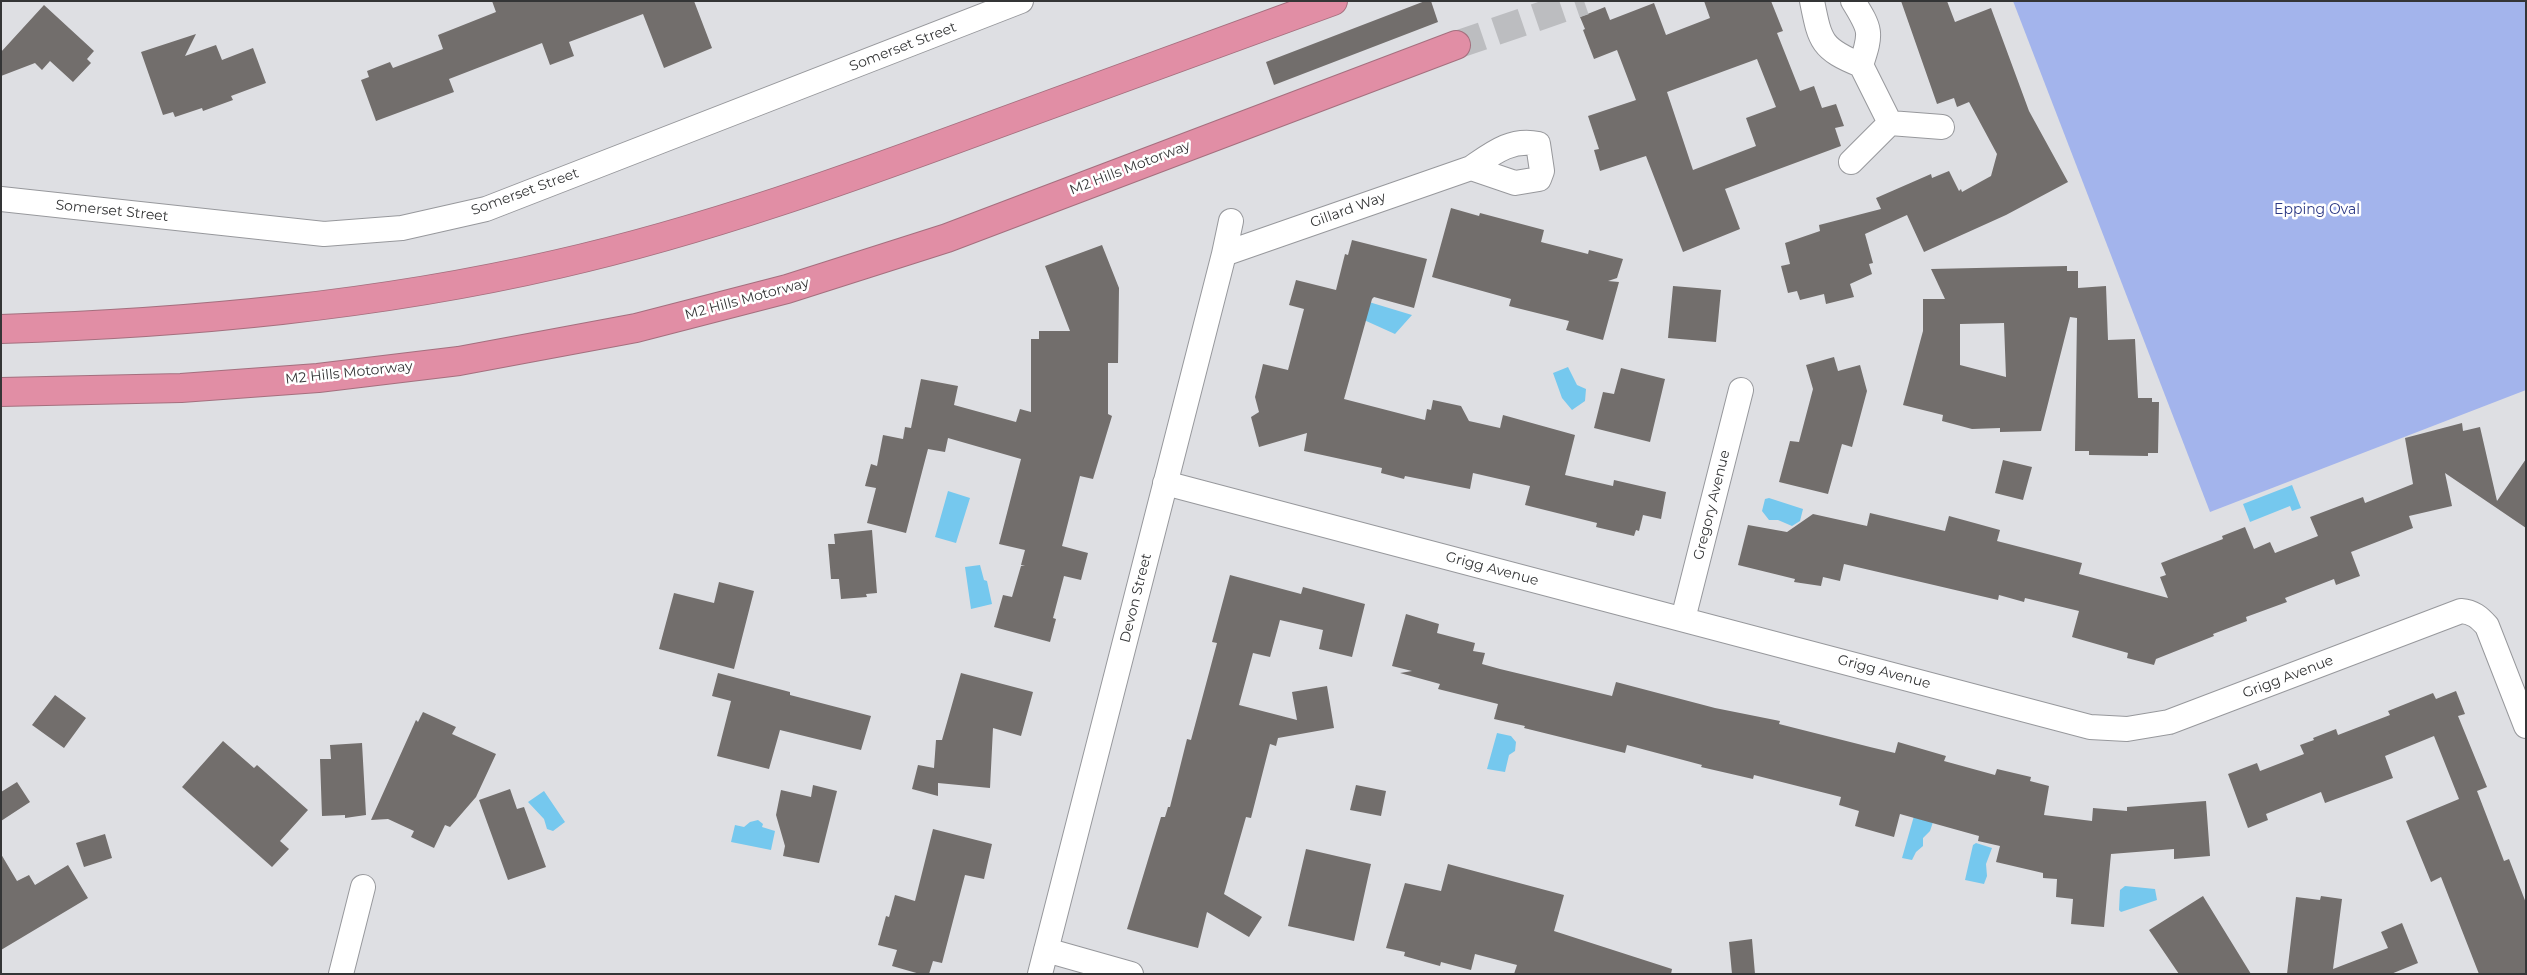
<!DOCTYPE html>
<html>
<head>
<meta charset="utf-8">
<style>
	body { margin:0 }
	#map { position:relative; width:2527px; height:975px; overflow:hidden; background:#dedfe3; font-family:Montserrat,sans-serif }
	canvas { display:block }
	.frame { position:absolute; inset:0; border:2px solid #343536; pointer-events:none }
</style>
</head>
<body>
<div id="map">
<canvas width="2527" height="975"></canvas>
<div class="frame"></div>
</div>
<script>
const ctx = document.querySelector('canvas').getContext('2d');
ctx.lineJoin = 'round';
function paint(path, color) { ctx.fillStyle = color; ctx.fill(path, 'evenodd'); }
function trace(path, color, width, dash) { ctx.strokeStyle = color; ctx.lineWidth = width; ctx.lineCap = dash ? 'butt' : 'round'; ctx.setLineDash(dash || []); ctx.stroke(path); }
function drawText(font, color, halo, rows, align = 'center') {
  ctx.font = font + ' Montserrat,sans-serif'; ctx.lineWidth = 5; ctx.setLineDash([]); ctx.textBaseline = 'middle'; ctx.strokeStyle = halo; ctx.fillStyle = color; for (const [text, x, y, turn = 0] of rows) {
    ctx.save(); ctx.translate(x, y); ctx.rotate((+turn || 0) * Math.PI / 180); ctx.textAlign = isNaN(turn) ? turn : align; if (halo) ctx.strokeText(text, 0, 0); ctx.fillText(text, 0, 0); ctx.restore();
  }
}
paint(new Path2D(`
	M 2013,1 L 2526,1 L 2526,390 L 2210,512 Z`), '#a3b4ec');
paint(new Path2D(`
	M 1369,302 L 1412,315 L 1395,334 L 1364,320 Z
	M 1568,367 L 1577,385 L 1586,389 L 1585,401 L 1572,410 L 1562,398 L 1553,373 Z
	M 2292,485 L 2301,508 L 2292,511 L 2290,506 L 2250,522 L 2243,504 Z
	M 948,491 L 970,498 L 956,543 L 935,537 Z
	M 1769,498 L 1803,509 L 1800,521 L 1792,526 L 1778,520 L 1769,520 L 1762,511 L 1765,499 Z
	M 980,565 L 984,580 L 987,581 L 992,604 L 971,609 L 965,567 Z
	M 1497,733 L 1511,736 L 1516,742 L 1515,751 L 1509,755 L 1505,772 L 1487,769 Z
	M 544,791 L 565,822 L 553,831 L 547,829 L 544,819 L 528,802 Z
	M 1914,816 L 1933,822 L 1930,831 L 1923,838 L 1923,846 L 1916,852 L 1912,860 L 1902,858 Z
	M 758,820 L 763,824 L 762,827 L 775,831 L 771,850 L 731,842 L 735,825 L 744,827 L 750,822 Z
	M 1976,843 L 1992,848 L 1986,864 L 1987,876 L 1984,884 L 1965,880 L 1973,845 Z
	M 2125,886 L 2155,889 L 2157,900 L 2121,912 L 2119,910 L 2120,890 Z`), '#75c8ee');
paint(new Path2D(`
	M 492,1 L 694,1 L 712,48 L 664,68 L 643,14 L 569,42 L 574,56 L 550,65 L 542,43 L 449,79 L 454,92 L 376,121 L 361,80 L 369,77 L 367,71 L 390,62 L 393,68 L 443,49 L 438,35 L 496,12 Z
	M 1425,1 L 1431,1 L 1438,22 L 1274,85 L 1266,62 Z
	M 1704,1 L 1771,1 L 1783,31 L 1777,33 L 1800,91 L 1814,86 L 1822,108 L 1836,104 L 1844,126 L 1835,128 L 1841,146 L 1725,189 L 1740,229 L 1683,252 L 1646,156 L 1600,171 L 1594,150 L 1599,149 L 1588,116 L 1636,100 L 1617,50 L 1594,59 L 1583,30 L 1585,29 L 1580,17 L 1605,7 L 1610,20 L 1654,3 L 1666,35 L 1710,18 ZM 1757,59 L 1776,107 L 1746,118 L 1756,146 L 1693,170 L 1667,92 Z
	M 1901,1 L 1947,1 L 1955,22 L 1991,8 L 2029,111 L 2068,182 L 2006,215 L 1924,252 L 1907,215 L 1865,234 L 1873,263 L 1869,264 L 1872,274 L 1850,284 L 1854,297 L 1826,304 L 1824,294 L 1800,300 L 1797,291 L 1788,293 L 1781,266 L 1790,264 L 1785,243 L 1820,231 L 1819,225 L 1881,209 L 1876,198 L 1931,174 L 1932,178 L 1949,171 L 1959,191 L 1961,189 L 1962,192 L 1991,176 L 1997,154 L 1969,102 L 1957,107 L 1954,98 L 1937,104 Z
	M 44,5 L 94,51 L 87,59 L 91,63 L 73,82 L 50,61 L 42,70 L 35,63 L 1,76 L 1,52 Z
	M 196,34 L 185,56 L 216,45 L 222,60 L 253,48 L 266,83 L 231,96 L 233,100 L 203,111 L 202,108 L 175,117 L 173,112 L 163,115 L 141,52 Z
	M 1451,208 L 1479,216 L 1480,213 L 1544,230 L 1541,242 L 1588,254 L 1589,250 L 1623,259 L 1617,278 L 1608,281 L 1619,282 L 1603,340 L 1566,330 L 1569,321 L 1509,306 L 1511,299 L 1432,277 Z
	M 1352,240 L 1427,259 L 1414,308 L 1374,297 L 1372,299 L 1344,399 L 1425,420 L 1427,409 L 1431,410 L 1433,400 L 1461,406 L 1469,421 L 1500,428 L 1503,415 L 1575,435 L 1565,475 L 1613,486 L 1614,480 L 1666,492 L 1661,519 L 1643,515 L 1639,531 L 1636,530 L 1634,536 L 1596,527 L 1597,523 L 1525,505 L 1530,486 L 1473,473 L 1470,489 L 1405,476 L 1404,479 L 1381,473 L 1382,468 L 1304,451 L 1307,433 L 1259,447 L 1251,417 L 1259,412 L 1255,397 L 1263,364 L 1288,370 L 1304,309 L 1289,305 L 1296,280 L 1336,290 L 1345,254 L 1348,255 Z
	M 1102,245 L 1119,288 L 1118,363 L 1108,363 L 1108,414 L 1112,416 L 1093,479 L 1080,476 L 1062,546 L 1088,553 L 1081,580 L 1064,576 L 1053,618 L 1056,619 L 1050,642 L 994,627 L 1003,595 L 1012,597 L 1021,566 L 1025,566 L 1021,565 L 1025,550 L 999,544 L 1021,459 L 948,438 L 945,452 L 928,449 L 906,533 L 867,523 L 876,488 L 865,486 L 871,464 L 877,466 L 883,435 L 903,439 L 905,427 L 911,428 L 921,379 L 958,386 L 954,405 L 1016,422 L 1020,409 L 1031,412 L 1031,339 L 1039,339 L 1039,331 L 1070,331 L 1045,266 Z
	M 2067,266 L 2067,271 L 2078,271 L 2078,288 L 2106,286 L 2108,340 L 2135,339 L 2138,398 L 2152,398 L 2152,402 L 2159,402 L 2158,453 L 2148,453 L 2148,456 L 2089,455 L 2089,451 L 2075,451 L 2077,318 L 2070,317 L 2041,431 L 2000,432 L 2000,428 L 1972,429 L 1942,421 L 1943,415 L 1903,405 L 1923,331 L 1923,299 L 1945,299 L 1931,269 ZM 2004,323 L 2006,377 L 1960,365 L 1960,324 Z
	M 1673,286 L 1721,290 L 1716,342 L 1668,338 Z
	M 1834,357 L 1838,371 L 1860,365 L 1867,391 L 1852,447 L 1842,444 L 1828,494 L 1779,482 L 1790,441 L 1799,442 L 1813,389 L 1806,365 Z
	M 1621,368 L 1665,379 L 1650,442 L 1594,428 L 1603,392 L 1614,394 Z
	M 2462,423 L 2463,431 L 2480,427 L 2497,501 L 2526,459 L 2526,528 L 2445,473 L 2452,506 L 2409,516 L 2413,528 L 2351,552 L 2360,576 L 2336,585 L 2334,579 L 2285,598 L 2287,602 L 2246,617 L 2247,621 L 2213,634 L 2214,636 L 2156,659 L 2154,665 L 2127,658 L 2128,653 L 2072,637 L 2079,611 L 2025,598 L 2024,602 L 1999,595 L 1998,600 L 1844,564 L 1840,581 L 1823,577 L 1821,586 L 1794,582 L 1795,579 L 1738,565 L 1748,525 L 1787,532 L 1813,514 L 1867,526 L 1870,513 L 1945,531 L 1949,516 L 2000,530 L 1997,541 L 2082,563 L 2079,574 L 2168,598 L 2160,577 L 2166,575 L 2161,563 L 2223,539 L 2222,536 L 2245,527 L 2254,549 L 2270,542 L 2275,553 L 2318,536 L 2310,517 L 2363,497 L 2365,503 L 2413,484 L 2405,438 Z
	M 2003,460 L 2032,467 L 2023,500 L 1995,493 Z
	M 872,530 L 877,593 L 866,594 L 867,597 L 841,599 L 839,579 L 831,579 L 828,544 L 835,544 L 834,534 Z
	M 1230,575 L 1301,594 L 1303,587 L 1365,604 L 1352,657 L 1319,649 L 1323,630 L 1280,620 L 1270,657 L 1253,653 L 1239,705 L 1297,720 L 1292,692 L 1327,686 L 1334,728 L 1278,738 L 1276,746 L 1270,744 L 1251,818 L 1246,817 L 1224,894 L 1262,917 L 1249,937 L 1207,912 L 1198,948 L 1127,929 L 1161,817 L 1165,817 L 1168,807 L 1170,807 L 1187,739 L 1191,740 L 1217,643 L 1212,642 Z
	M 719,582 L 754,591 L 734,669 L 659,649 L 674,593 L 714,603 Z
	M 1406,614 L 1439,624 L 1437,633 L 1475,643 L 1473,651 L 1485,653 L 1482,664 L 1500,669 L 1612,696 L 1616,682 L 1715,708 L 1780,721 L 1779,724 L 1870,747 L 1895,753 L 1898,742 L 1946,756 L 1944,761 L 1995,775 L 1997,769 L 2031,777 L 2030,781 L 2049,786 L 2044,815 L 2092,821 L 2093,808 L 2127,811 L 2127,807 L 2206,801 L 2210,856 L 2174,859 L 2174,849 L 2111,854 L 2104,927 L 2071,924 L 2073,899 L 2056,897 L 2057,879 L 2043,878 L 2043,873 L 1996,862 L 2000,846 L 1978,841 L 1979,836 L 1900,814 L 1894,837 L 1855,826 L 1859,811 L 1839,805 L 1841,797 L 1754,775 L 1753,779 L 1701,767 L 1702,765 L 1627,745 L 1625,753 L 1524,728 L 1525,726 L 1494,719 L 1498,704 L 1438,689 L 1440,684 L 1400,673 L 1412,671 L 1392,666 Z
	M 718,673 L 790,692 L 790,695 L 871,716 L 861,750 L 780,730 L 769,769 L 717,756 L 731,701 L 712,696 Z
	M 961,673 L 1033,692 L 1021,736 L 993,728 L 990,788 L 938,783 L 938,796 L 912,789 L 918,765 L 934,768 L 936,740 L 942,740 Z
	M 2456,691 L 2465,714 L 2458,716 L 2487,787 L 2477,791 L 2504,861 L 2509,859 L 2526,903 L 2526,974 L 2479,974 L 2441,877 L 2431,882 L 2406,821 L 2459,799 L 2434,736 L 2385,756 L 2393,778 L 2325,803 L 2321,792 L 2266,814 L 2268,820 L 2248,828 L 2228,774 L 2257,763 L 2260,771 L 2304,754 L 2300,745 L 2314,740 L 2313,738 L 2336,729 L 2338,735 L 2390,715 L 2388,711 L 2433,693 L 2436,699 Z
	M 55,695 L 86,718 L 64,748 L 32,725 Z
	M 423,712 L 456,727 L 452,734 L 496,754 L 476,797 L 450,827 L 445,825 L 434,848 L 411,837 L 414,831 L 388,819 L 371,820 L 416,720 L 418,722 Z
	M 223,741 L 254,768 L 257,765 L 308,810 L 280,841 L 289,849 L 272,867 L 182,787 Z
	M 362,743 L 366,815 L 345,818 L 345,815 L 322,816 L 320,759 L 331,759 L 330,745 Z
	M 17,782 L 30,802 L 1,821 L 1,792 Z
	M 813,785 L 837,791 L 819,863 L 783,856 L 785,846 L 776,815 L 781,790 L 811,797 Z
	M 1356,785 L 1386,791 L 1381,816 L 1350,810 Z
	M 510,789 L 517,809 L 524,807 L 546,867 L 508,880 L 479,800 Z
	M 933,829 L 992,844 L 984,879 L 965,875 L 942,963 L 933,961 L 929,974 L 920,974 L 892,966 L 897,950 L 878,945 L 886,916 L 889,917 L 895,895 L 915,901 Z
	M 105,834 L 112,858 L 84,867 L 76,843 Z
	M 1306,849 L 1371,864 L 1354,941 L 1288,926 Z
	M 1,854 L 17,881 L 29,875 L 35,885 L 68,865 L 88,898 L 1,950 Z
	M 1448,864 L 1564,895 L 1554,931 L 1672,969 L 1671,974 L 1514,974 L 1517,965 L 1475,954 L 1471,970 L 1441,962 L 1440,966 L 1404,956 L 1405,952 L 1386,948 L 1405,883 L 1441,891 Z
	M 2203,896 L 2251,974 L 2179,974 L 2149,930 Z
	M 2321,896 L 2342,899 L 2333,969 L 2388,948 L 2381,932 L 2402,923 L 2418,963 L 2391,974 L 2287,974 L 2296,897 L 2320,900 Z
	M 1752,939 L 1755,974 L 1732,974 L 1729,942 Z`), '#726e6c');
trace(new Path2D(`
	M 1456,45 L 1584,1`), '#bcbdc0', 28, [28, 14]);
const street = new Path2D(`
	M 1812,1 C 1820,41 1821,49 1861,65 C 1872,32 1871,30 1853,1
	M 1861,65 L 1890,123 L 1942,127
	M 1851,162 L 1890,123
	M 1,199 L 324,234 L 402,228 L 486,209 L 1021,1
	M 1224,254 L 1471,168 C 1493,153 1512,138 1538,144 L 1542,171 L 1539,179 L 1515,183 L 1471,168
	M 1165,483 L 2090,727 L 2127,729 L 2169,722 L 2461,611 C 2473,612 2479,617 2487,626 L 2526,726
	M 1683,619 L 1741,390
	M 1046,950 L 1131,974
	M 341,974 L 363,887
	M 1040,974 L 1224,254 L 1231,221`);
const highway = new Path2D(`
	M 1,329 C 188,323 376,306 558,264 C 707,230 851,178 994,125 C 1107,84 1220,42 1333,1
	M 1,392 L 181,388 L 318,378 L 459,361 L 636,328 L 787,289 L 947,238 L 1456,45`);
trace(street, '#97989c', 26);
trace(highway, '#a46f7e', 30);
trace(street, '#fff', 24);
trace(highway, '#e18ea5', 28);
drawText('14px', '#343536', '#fff', [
	["Somerset Street",903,47,-21],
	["M2 Hills Motorway",1130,168,-21],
	["Somerset Street",525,192,-20],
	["Gillard Way",1348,210,-20],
	["Somerset Street",112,211,6],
	["M2 Hills Motorway",747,299,-15],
	["M2 Hills Motorway",349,373,-6],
	["Gregory Avenue",1712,505,-76],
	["Grigg Avenue",1492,569,15],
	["Devon Street",1136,598,-76],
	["Grigg Avenue",1884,672,15],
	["Grigg Avenue",2288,677,-21]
]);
drawText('14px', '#2c3985', '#fff', [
	["Epping Oval",2317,210]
]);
</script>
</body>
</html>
